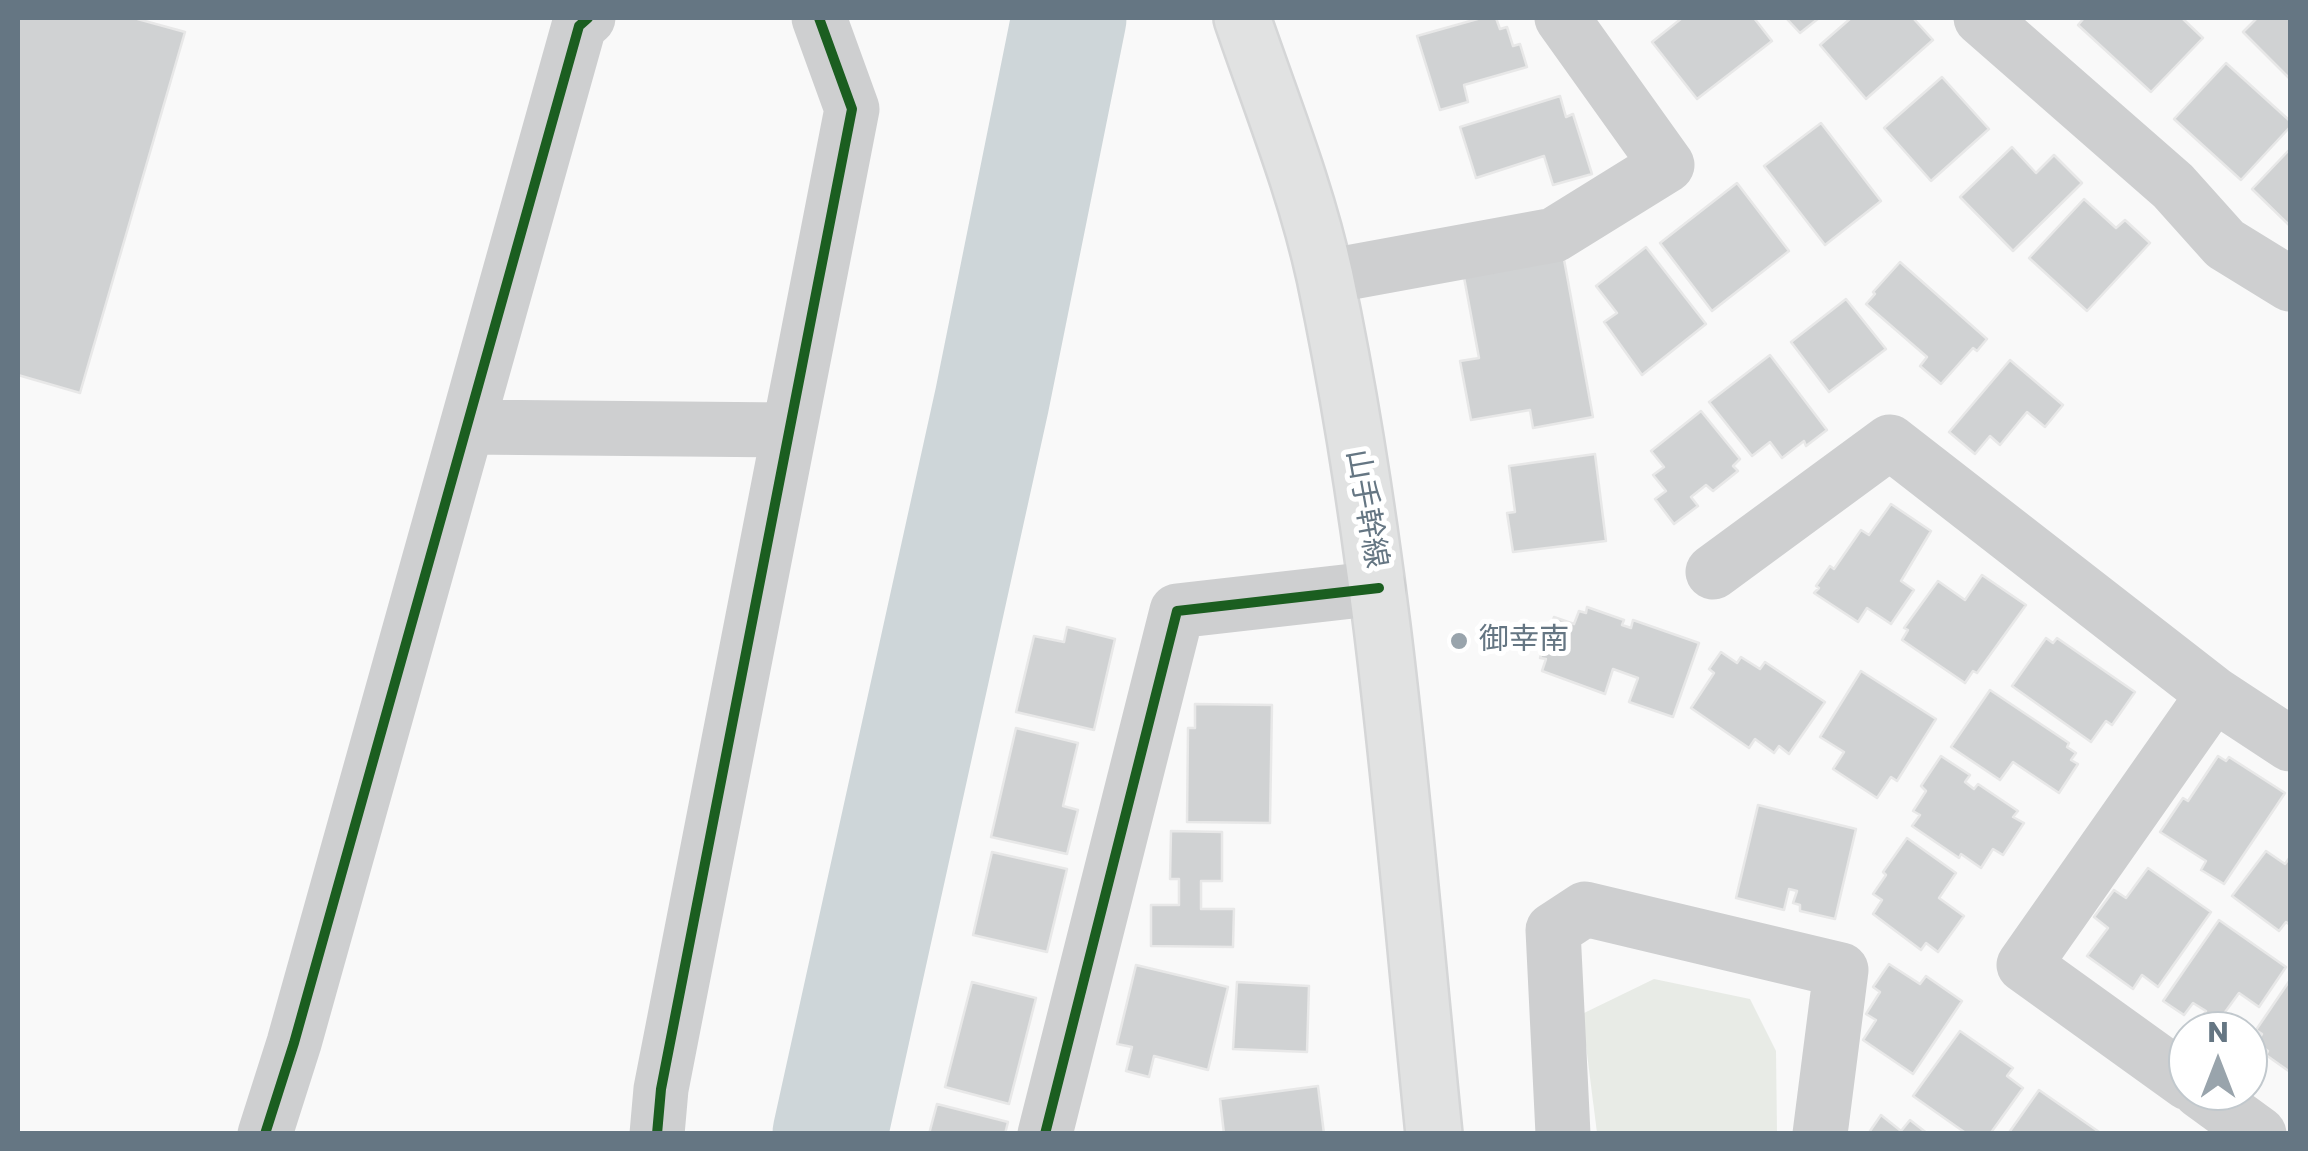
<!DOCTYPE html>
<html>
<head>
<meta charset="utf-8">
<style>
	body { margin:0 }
	#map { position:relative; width:2308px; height:1151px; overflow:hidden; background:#f9f9f9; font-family:Poppins,sans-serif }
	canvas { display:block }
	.frame { position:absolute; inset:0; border:20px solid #657683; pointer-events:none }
	.north { position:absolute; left:2168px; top:1011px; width:100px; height:100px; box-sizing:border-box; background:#fff; border:2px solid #c1c8cd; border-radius:50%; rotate:0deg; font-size:28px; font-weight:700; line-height:40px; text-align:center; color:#657683 }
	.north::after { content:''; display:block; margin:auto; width:35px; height:45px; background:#99a4ac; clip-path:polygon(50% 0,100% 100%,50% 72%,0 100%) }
</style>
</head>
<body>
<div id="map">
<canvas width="2308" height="1151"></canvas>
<div class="frame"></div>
<div class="north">N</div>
</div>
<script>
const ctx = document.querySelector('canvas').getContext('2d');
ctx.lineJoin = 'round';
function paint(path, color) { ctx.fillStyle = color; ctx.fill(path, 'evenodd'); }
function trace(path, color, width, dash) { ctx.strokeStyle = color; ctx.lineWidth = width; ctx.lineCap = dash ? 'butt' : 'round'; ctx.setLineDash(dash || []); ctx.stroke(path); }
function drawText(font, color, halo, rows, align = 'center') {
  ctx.font = font + ' Poppins,"Noto Sans JP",sans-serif'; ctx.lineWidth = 10; ctx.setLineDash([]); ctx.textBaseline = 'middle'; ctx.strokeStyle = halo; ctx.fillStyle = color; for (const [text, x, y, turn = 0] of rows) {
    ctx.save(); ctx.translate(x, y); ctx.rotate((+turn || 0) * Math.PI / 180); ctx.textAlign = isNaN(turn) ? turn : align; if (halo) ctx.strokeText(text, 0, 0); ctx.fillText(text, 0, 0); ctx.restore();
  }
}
paint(new Path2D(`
	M 1654,979 L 1750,999 L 1776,1051 L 1777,1133 L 1597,1133 L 1582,1014 Z`), '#e8ebe6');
trace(new Path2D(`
	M 830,1134 L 992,400 L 1069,18`), '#ced6d9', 115);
const building = new Path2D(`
	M 18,18 L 134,18 L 185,32 L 80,393 L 18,375 Z
	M 1481,18 L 1496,18 L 1500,29 L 1507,27 L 1513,46 L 1520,44 L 1527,67 L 1464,85 L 1468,102 L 1440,110 L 1417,36 Z
	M 1682,18 L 1754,18 L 1772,41 L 1697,99 L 1652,42 Z
	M 1786,18 L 1819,18 L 1800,33 Z
	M 1851,18 L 1913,18 L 1933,40 L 1866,99 L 1820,45 Z
	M 2084,18 L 2182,18 L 2203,38 L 2151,92 L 2078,25 Z
	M 2257,18 L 2290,18 L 2290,79 L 2243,32 Z
	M 2226,63 L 2290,121 L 2290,127 L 2241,180 L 2174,119 Z
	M 1942,77 L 1989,129 L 1931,181 L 1884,128 Z
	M 1560,96 L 1566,117 L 1573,114 L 1592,174 L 1553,185 L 1544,156 L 1476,178 L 1460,127 Z
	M 1821,123 L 1881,201 L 1825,245 L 1764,166 Z
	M 2012,147 L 2036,173 L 2054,155 L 2082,183 L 2013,251 L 1960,197 Z
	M 2290,149 L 2290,226 L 2252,189 Z
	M 1737,183 L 1789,251 L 1712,311 L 1660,243 Z
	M 2084,199 L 2116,228 L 2125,220 L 2150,243 L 2087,311 L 2029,258 Z
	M 1646,247 L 1706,324 L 1642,375 L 1604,322 L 1617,313 L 1596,286 Z
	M 1563,254 L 1593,417 L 1533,428 L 1530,410 L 1471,420 L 1460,361 L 1479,358 L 1463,272 Z
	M 1900,262 L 1987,339 L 1977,351 L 1973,348 L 1941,384 L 1920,366 L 1927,357 L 1866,304 L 1875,294 L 1873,292 Z
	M 1846,299 L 1886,349 L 1829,392 L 1791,342 Z
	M 1770,355 L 1827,430 L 1806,446 L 1804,441 L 1782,458 L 1770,442 L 1752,456 L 1709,402 Z
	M 2010,360 L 2063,405 L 2045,427 L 2027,412 L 2000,445 L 1990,436 L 1975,454 L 1949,432 Z
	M 1701,411 L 1740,459 L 1733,466 L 1738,471 L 1713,491 L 1706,485 L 1691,497 L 1698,506 L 1674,524 L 1655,499 L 1666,491 L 1653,475 L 1664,467 L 1651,451 Z
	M 1595,454 L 1606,541 L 1513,552 L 1507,513 L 1515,512 L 1509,466 Z
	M 1891,504 L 1931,531 L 1901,581 L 1914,590 L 1891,624 L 1867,608 L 1858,622 L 1814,593 L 1819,588 L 1816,586 L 1830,566 L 1834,569 L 1861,530 L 1869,535 Z
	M 1982,575 L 2026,605 L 1977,673 L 1973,671 L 1965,683 L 1902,640 L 1908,630 L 1904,628 L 1938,581 L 1965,600 Z
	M 1587,607 L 1624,620 L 1622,625 L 1631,628 L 1633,620 L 1699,643 L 1673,717 L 1629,702 L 1638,678 L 1613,669 L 1605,694 L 1542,671 L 1546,659 L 1540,658 L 1554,617 L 1574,624 L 1579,611 L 1586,613 Z
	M 1067,627 L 1115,639 L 1094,730 L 1016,712 L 1034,636 L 1064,642 Z
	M 2046,638 L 2053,643 L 2057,638 L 2135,692 L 2112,725 L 2106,721 L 2091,742 L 2012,686 Z
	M 1721,652 L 1737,663 L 1741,657 L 1760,669 L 1765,662 L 1825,702 L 1789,754 L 1779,746 L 1774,753 L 1755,739 L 1749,748 L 1691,708 L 1714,673 L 1709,669 Z
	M 1861,671 L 1936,719 L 1897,781 L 1891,777 L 1877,798 L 1833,769 L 1844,752 L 1820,737 Z
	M 1990,690 L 2069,743 L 2067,747 L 2076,753 L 2071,760 L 2078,764 L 2059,793 L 2013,762 L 2000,780 L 1951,747 Z
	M 1195,704 L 1272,705 L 1270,823 L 1187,822 L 1188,728 L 1195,728 Z
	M 1016,728 L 1078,743 L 1063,806 L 1078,810 L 1067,854 L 991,837 Z
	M 1941,756 L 1970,775 L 1965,782 L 1974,789 L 1978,784 L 2018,811 L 2013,817 L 2024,823 L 2003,855 L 1993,849 L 1981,868 L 1961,854 L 1959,858 L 1912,826 L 1920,815 L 1913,811 L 1926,791 L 1921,786 Z
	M 2218,756 L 2226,761 L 2229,757 L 2285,793 L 2224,884 L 2201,870 L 2206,861 L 2160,832 L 2183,798 L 2188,801 Z
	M 1758,805 L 1856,829 L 1835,919 L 1800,911 L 1800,905 L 1793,903 L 1797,891 L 1789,889 L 1784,910 L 1736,898 Z
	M 1171,831 L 1222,832 L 1222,881 L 1201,881 L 1201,909 L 1234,909 L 1233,947 L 1151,946 L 1151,905 L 1179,905 L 1179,879 L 1170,879 Z
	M 1907,838 L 1956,873 L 1939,898 L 1964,916 L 1938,952 L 1926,943 L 1921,950 L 1873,914 L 1882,900 L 1873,894 L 1886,875 L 1883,872 Z
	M 2266,851 L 2285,864 L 2290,857 L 2290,925 L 2286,922 L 2279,931 L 2232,896 Z
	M 992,852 L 1067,869 L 1047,952 L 973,935 Z
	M 2148,868 L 2211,912 L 2158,987 L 2142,975 L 2133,989 L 2087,956 L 2108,928 L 2094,917 L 2114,890 L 2126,898 Z
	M 2219,920 L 2286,967 L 2259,1007 L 2239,993 L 2220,1019 L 2239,1031 L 2217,1031 L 2200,1019 L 2206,1011 L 2193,1003 L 2184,1015 L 2163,1001 Z
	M 1889,964 L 1920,984 L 1926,976 L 1962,1001 L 1913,1074 L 1863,1040 L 1876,1020 L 1866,1014 L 1880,992 L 1873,987 Z
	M 1136,965 L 1228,987 L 1208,1070 L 1154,1056 L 1149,1077 L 1126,1071 L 1132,1047 L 1117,1044 Z
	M 2290,980 L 2290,1072 L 2266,1055 L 2268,1051 L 2257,1043 L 2262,1034 L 2256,1030 Z
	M 972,982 L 1036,998 L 1009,1104 L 945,1087 Z
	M 1237,982 L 1309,986 L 1307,1052 L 1233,1049 Z
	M 1960,1031 L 2013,1068 L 2007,1076 L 2023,1088 L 1990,1134 L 1967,1134 L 1913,1096 Z
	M 1318,1086 L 1324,1134 L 1224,1134 L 1220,1099 Z
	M 2039,1090 L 2102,1134 L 2008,1134 Z
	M 937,1104 L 1008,1122 L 1005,1134 L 929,1134 Z
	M 1881,1115 L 1901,1131 L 1910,1120 L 1928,1134 L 1868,1134 Z`);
paint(building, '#d0d2d3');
trace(building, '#e8e8e8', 2.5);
const secondary = new Path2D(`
	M 1242,18 C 1271,103 1306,189 1325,277 C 1385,559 1405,847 1434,1134`);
trace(secondary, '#d5d6d7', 60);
trace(new Path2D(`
	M 1981,18 L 2173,186 L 2225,244 L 2290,284
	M 1325,277 L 1554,235 L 1667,165 L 1562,18
	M 467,427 L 789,430
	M 1713,572 L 1890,442 L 2214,694 L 2290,744
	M 2188,1083 L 2024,965 L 2214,694
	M 2200,1091 L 2259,1134
	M 265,1134 L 294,1043 L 579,26 L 588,18
	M 657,1134 L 661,1089 L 852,109 L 819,18
	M 1045,1134 L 1177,611 L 1379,588
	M 1563,1134 L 1553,930 L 1585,909 L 1841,970 L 1820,1134`), '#cecfd0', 55);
trace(secondary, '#e1e2e2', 55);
trace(new Path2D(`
	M 265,1134 L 294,1043 L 579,26 L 588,18
	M 657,1134 L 661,1089 L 852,109 L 819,18
	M 1045,1134 L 1177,611 L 1379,588`), '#1b5e20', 10);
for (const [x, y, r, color] of [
	[1459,641,10,"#99a4ac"]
]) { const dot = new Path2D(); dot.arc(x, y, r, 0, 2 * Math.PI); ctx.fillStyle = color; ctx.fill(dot); trace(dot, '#fff', 4); }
drawText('30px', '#657683', '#fff', [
	["山手幹線",1365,509,80]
]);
drawText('30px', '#657683', '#fff', [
	["御幸南",1479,641]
], 'left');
</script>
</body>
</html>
